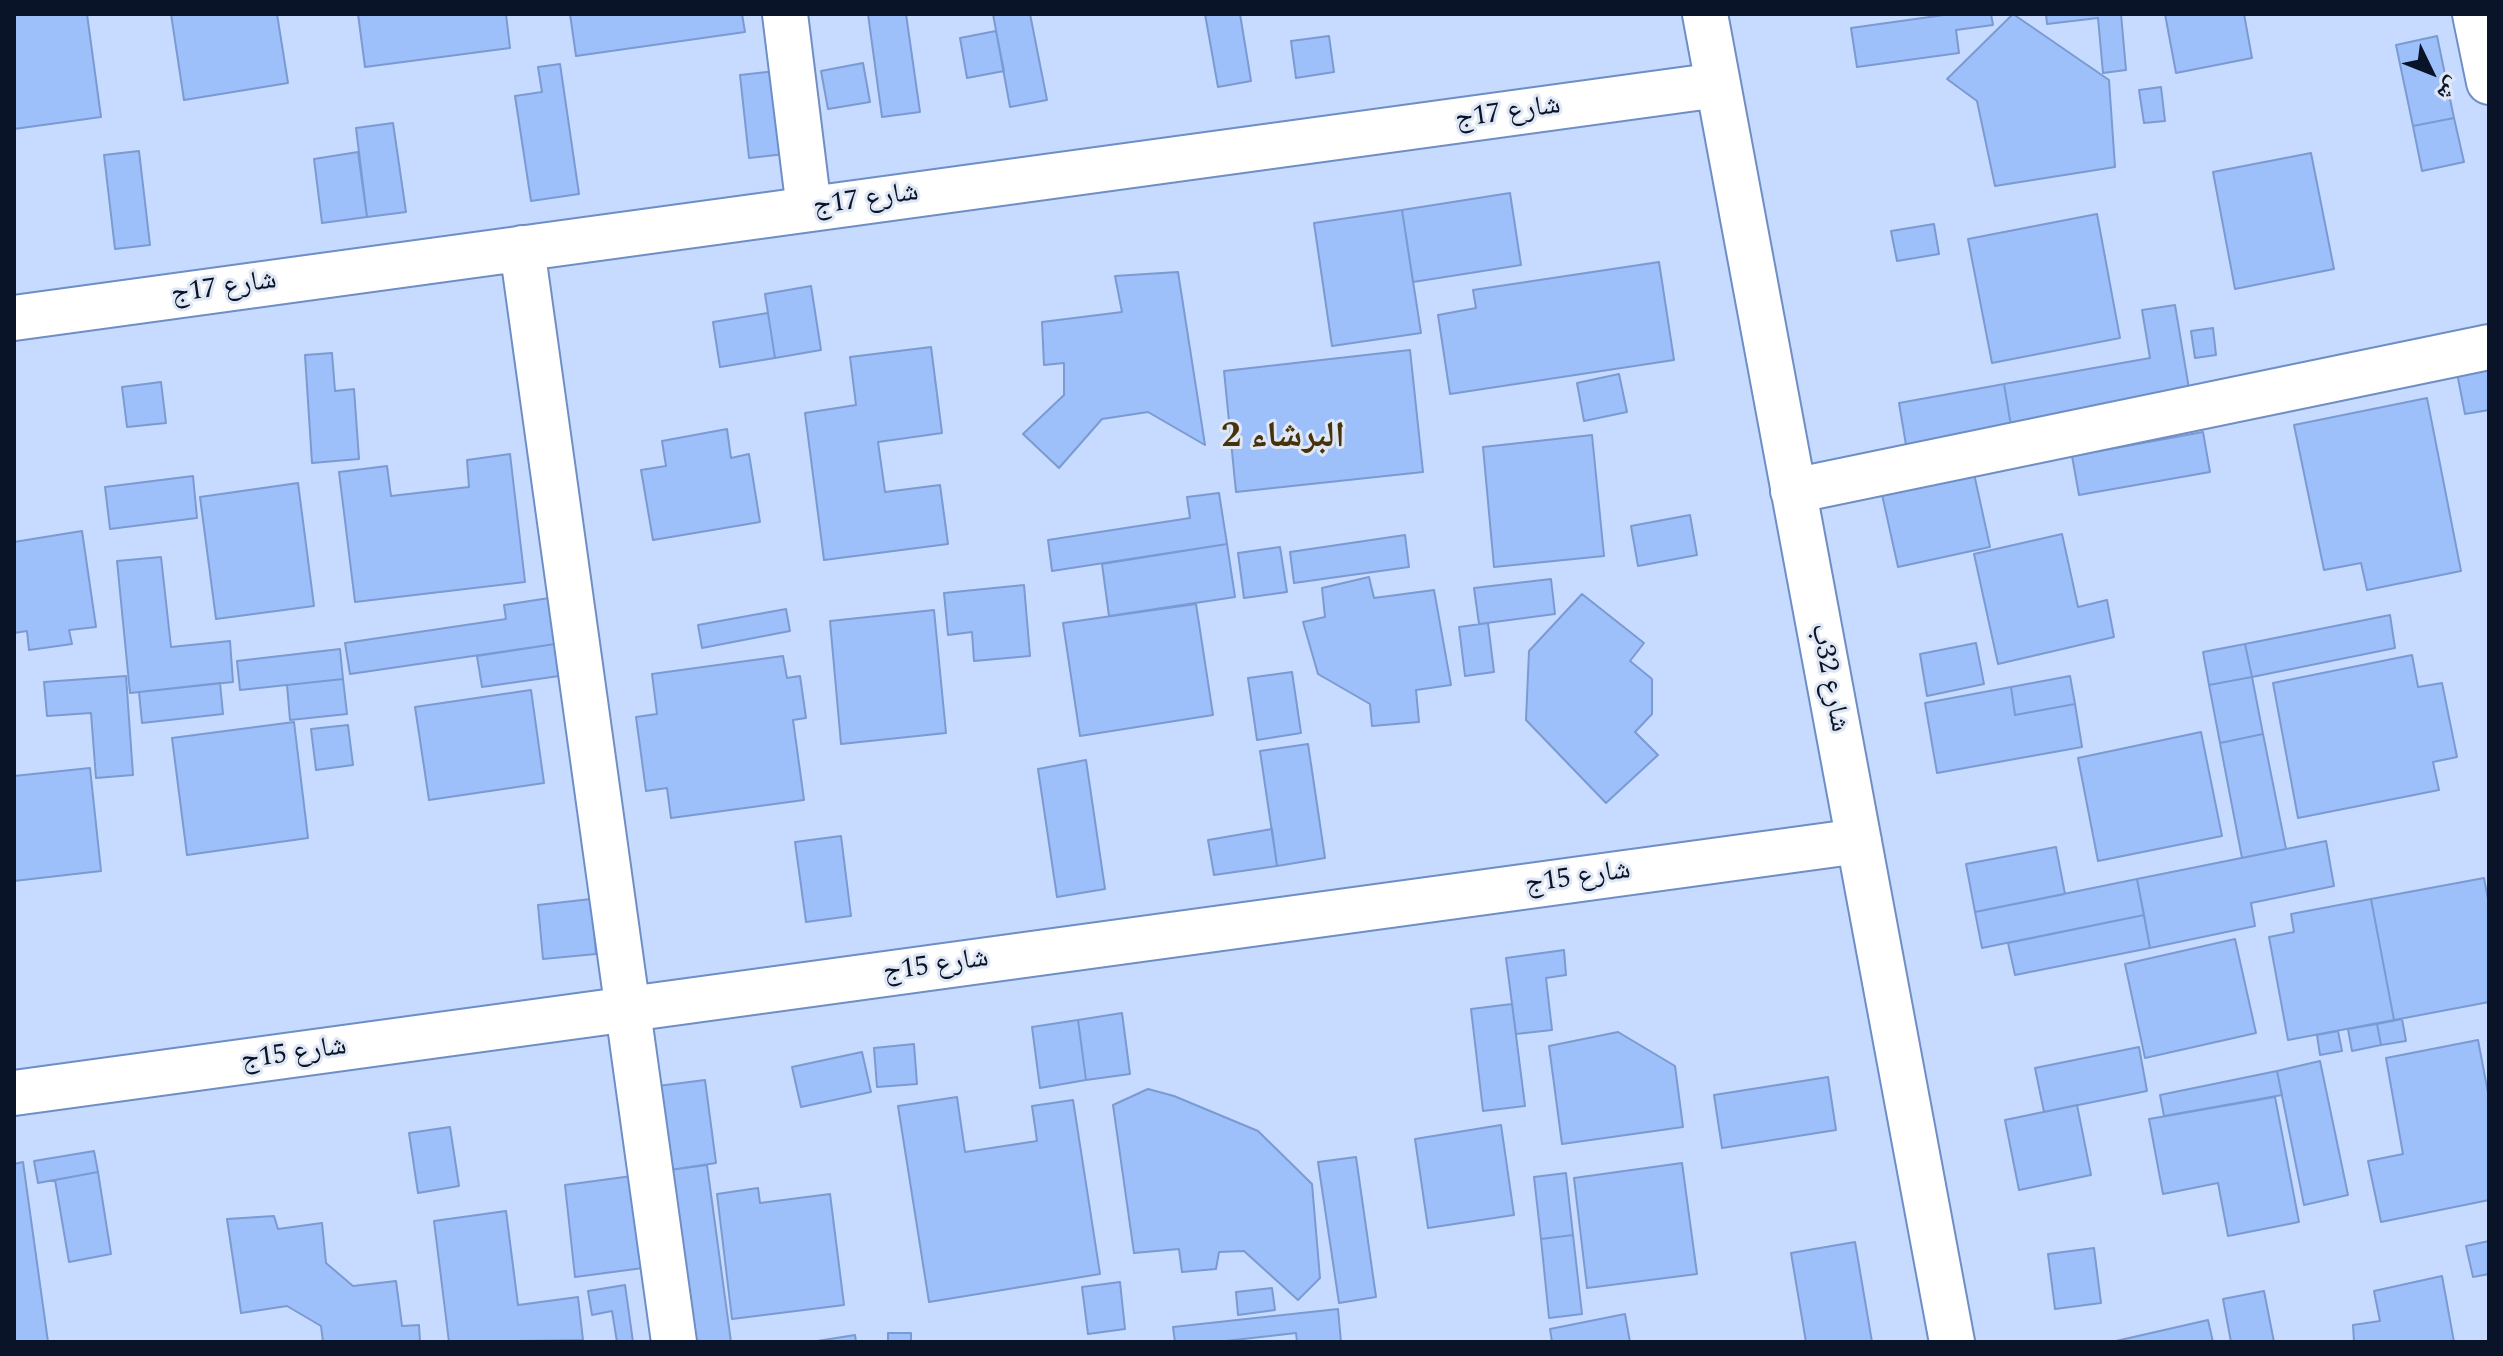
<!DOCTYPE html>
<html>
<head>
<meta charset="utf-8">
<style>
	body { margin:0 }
	#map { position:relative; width:2503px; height:1356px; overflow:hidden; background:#c6dbff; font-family:Spectral,"Noto Naskh Arabic",serif }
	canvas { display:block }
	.frame { position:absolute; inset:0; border:16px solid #091429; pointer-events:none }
	.north { position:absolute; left:2391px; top:32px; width:80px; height:80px; -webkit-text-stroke:6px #e0e7f4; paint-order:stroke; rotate:133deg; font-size:22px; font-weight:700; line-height:32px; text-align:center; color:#091429 }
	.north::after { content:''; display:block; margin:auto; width:28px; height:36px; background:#091429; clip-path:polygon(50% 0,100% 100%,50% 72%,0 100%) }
</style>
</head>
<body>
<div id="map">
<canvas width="2503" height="1356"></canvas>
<div class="frame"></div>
<div class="north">ش</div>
</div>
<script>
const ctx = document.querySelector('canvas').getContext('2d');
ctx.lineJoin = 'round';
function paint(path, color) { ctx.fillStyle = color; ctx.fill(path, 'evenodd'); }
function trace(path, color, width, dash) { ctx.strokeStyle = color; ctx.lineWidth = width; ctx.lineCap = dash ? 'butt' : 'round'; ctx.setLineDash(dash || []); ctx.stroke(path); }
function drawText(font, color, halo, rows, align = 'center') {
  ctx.font = font + ' Spectral,"Noto Naskh Arabic",serif'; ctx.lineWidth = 6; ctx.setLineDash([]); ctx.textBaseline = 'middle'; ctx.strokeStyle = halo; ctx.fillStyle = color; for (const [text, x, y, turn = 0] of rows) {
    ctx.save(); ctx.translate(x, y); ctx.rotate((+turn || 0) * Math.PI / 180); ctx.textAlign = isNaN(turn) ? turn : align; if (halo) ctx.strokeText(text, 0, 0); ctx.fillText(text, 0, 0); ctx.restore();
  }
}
const building = new Path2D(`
	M 14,14 L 87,14 L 101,117 L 14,129 Z
	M 171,14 L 277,14 L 288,83 L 184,100 Z
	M 358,14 L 506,14 L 510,48 L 365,67 Z
	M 570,14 L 742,14 L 745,32 L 576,56 Z
	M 868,14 L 906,14 L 920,112 L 882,117 Z
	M 993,14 L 1030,14 L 1047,100 L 1010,107 Z
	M 1205,14 L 1240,14 L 1251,81 L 1218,87 Z
	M 1951,14 L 1991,14 L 1993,25 L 1956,30 L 1959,53 L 1857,67 L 1851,28 Z
	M 2013,14 L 2109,80 L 2115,167 L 1995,186 L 1977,101 L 1947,79 Z
	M 2046,14 L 2121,14 L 2126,70 L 2103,73 L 2098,18 L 2047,24 Z
	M 2165,14 L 2244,14 L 2252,58 L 2176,73 Z
	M 996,31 L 1004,71 L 967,78 L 960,38 Z
	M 1329,36 L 1334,72 L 1296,78 L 1291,41 Z
	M 2437,36 L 2454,118 L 2413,126 L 2396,45 Z
	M 863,63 L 870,102 L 828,109 L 821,71 Z
	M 560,64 L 579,194 L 531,201 L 515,96 L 542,92 L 538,67 Z
	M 776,71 L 785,154 L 749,158 L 740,75 Z
	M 2161,87 L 2165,121 L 2144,123 L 2139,90 Z
	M 2454,118 L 2464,162 L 2422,171 L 2413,126 Z
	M 393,123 L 406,212 L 367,217 L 356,128 Z
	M 139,151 L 150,245 L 115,249 L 104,155 Z
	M 358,152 L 367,217 L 322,223 L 314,159 Z
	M 2311,153 L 2334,269 L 2235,289 L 2213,172 Z
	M 1510,193 L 1521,265 L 1413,282 L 1402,210 Z
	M 1402,210 L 1421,333 L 1332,346 L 1314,223 Z
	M 2097,214 L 2120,338 L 1992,363 L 1968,239 Z
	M 1934,224 L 1939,254 L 1897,261 L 1891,231 Z
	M 1659,262 L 1674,360 L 1450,394 L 1438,315 L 1476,308 L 1473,290 Z
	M 1178,272 L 1205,445 L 1148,412 L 1102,419 L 1059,468 L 1023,434 L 1064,395 L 1064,363 L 1044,365 L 1042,322 L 1122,312 L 1115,276 Z
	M 811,286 L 821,350 L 775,358 L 765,294 Z
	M 2175,305 L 2190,395 L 2011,426 L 2004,384 L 2150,358 L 2142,310 Z
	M 768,313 L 775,358 L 720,367 L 713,322 Z
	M 2213,328 L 2216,355 L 2195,358 L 2191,331 Z
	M 931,347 L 942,433 L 878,442 L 885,492 L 940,485 L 948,544 L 824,560 L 805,413 L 856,405 L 850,357 Z
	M 1410,350 L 1423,472 L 1236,492 L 1224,371 Z
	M 332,353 L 335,391 L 354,389 L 359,459 L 312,463 L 305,355 Z
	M 2489,366 L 2489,410 L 2465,414 L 2457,373 Z
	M 1619,374 L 1627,412 L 1584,421 L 1577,383 Z
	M 161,382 L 166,423 L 127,427 L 122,387 Z
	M 2004,384 L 2011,426 L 1906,445 L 1899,403 Z
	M 2427,398 L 2461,571 L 2367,590 L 2361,563 L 2324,570 L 2294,425 Z
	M 727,429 L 731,458 L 749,454 L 760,522 L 653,540 L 641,470 L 666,466 L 662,441 Z
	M 2203,432 L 2210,472 L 2079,495 L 2072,456 Z
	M 1592,435 L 1604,556 L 1494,567 L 1483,447 Z
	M 510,454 L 525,582 L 355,602 L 339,472 L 387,466 L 391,496 L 469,487 L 467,460 Z
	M 1973,469 L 1990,547 L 1898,567 L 1881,490 Z
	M 193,476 L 197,518 L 110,529 L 105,487 Z
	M 298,483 L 314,606 L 216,619 L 200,497 Z
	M 1219,493 L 1227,544 L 1052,571 L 1048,540 L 1190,518 L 1187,497 Z
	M 1690,515 L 1697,555 L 1638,566 L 1631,526 Z
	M 82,531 L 96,627 L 69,630 L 72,644 L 29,650 L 27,631 L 14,633 L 14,542 Z
	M 2062,534 L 2078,607 L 2107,600 L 2114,637 L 1998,664 L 1974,554 Z
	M 1405,535 L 1409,567 L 1294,583 L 1290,552 Z
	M 1227,544 L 1235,597 L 1109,616 L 1102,564 Z
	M 1280,547 L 1287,592 L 1244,598 L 1238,553 Z
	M 161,557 L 171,647 L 230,641 L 233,682 L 130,693 L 117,561 Z
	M 1369,577 L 1374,598 L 1434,590 L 1451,685 L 1416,690 L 1419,722 L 1372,726 L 1370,704 L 1318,674 L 1303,622 L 1325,617 L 1322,588 Z
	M 1551,579 L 1555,614 L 1479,624 L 1474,588 Z
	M 1024,585 L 1030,656 L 974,661 L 972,632 L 948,635 L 944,593 Z
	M 1582,594 L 1644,643 L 1630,661 L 1652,679 L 1652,714 L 1635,732 L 1658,755 L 1606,803 L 1526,720 L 1529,651 Z
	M 549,598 L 555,644 L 350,674 L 345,643 L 506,619 L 504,605 Z
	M 1196,604 L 1213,715 L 1080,736 L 1063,623 Z
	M 786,609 L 790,631 L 702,648 L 698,625 Z
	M 934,610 L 946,733 L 841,744 L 830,621 Z
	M 2390,615 L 2395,648 L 2252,677 L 2245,644 Z
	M 1488,623 L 1494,672 L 1465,676 L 1459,627 Z
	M 1976,643 L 1984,684 L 1927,696 L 1920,654 Z
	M 555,644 L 559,676 L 482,687 L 477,656 Z
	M 2245,644 L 2252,677 L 2209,685 L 2203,652 Z
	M 340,649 L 343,679 L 240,690 L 237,661 Z
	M 2412,655 L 2418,687 L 2442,683 L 2457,757 L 2433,762 L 2439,790 L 2298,818 L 2273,683 Z
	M 783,656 L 787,678 L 800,676 L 806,718 L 793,720 L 804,800 L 671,818 L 667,788 L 646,791 L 636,717 L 657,714 L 652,674 Z
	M 1292,672 L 1301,733 L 1257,740 L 1248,678 Z
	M 126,676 L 133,775 L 96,778 L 91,713 L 47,716 L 44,682 Z
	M 2070,676 L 2075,704 L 2015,715 L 2011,687 Z
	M 2252,677 L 2263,734 L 2220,743 L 2209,685 Z
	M 343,679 L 347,714 L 290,720 L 287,685 Z
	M 220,683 L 223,714 L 142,723 L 139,692 Z
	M 2011,687 L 2015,715 L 2075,704 L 2082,747 L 1937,773 L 1925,703 Z
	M 531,690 L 544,783 L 429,800 L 415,707 Z
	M 294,722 L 308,838 L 187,855 L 172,738 Z
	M 348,725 L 353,765 L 316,770 L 311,729 Z
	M 2201,732 L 2222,836 L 2098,861 L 2078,758 Z
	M 2263,734 L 2286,849 L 2242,858 L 2220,743 Z
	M 1308,744 L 1325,858 L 1277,866 L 1260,751 Z
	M 1086,760 L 1105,889 L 1057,897 L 1038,769 Z
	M 90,768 L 101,871 L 14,881 L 14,776 Z
	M 1272,829 L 1277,866 L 1214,875 L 1208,840 Z
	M 841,836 L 851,916 L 806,922 L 795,842 Z
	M 2326,841 L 2334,886 L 2251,903 L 2255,926 L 2150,948 L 2137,879 Z
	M 2056,847 L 2065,894 L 1975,912 L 1966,864 Z
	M 2484,878 L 2489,905 L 2489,1002 L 2394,1020 L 2371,899 Z
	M 2137,879 L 2144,915 L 1982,948 L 1975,912 Z
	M 591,899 L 596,954 L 543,959 L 538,905 Z
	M 2371,899 L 2394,1020 L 2288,1040 L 2269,937 L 2294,932 L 2291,914 Z
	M 2144,915 L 2150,948 L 2015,975 L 2008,943 Z
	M 2235,939 L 2256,1033 L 2145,1058 L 2125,964 Z
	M 1564,950 L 1566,975 L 1546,978 L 1552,1030 L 1516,1034 L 1506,958 Z
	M 1512,1004 L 1525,1106 L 1483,1111 L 1471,1009 Z
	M 1122,1013 L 1130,1074 L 1086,1080 L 1078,1020 Z
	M 2402,1019 L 2406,1041 L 2381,1045 L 2377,1024 Z
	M 1078,1020 L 1086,1080 L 1040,1088 L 1032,1027 Z
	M 2377,1024 L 2381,1045 L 2352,1051 L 2348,1029 Z
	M 2338,1031 L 2342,1051 L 2320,1055 L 2317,1035 Z
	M 1618,1032 L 1675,1066 L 1683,1127 L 1562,1144 L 1549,1046 Z
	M 2478,1040 L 2489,1098 L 2489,1200 L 2381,1222 L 2368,1161 L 2403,1154 L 2386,1058 Z
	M 914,1044 L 917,1084 L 877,1087 L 874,1048 Z
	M 2139,1047 L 2147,1091 L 2044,1112 L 2035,1068 Z
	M 862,1052 L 871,1092 L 801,1107 L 792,1067 Z
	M 2320,1061 L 2348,1195 L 2304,1205 L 2277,1071 Z
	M 2277,1071 L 2282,1095 L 2164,1116 L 2160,1095 Z
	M 1828,1077 L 1836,1130 L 1722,1148 L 1714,1095 Z
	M 705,1080 L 716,1163 L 670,1170 L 658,1086 Z
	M 1148,1089 L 1174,1096 L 1258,1131 L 1312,1184 L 1320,1278 L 1298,1300 L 1244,1251 L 1219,1252 L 1216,1269 L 1182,1272 L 1179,1249 L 1134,1253 L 1113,1105 Z
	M 957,1097 L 965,1152 L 1037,1141 L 1032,1106 L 1073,1100 L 1100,1274 L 929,1302 L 898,1106 Z
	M 2275,1097 L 2299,1222 L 2228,1236 L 2218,1183 L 2163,1194 L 2149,1119 Z
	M 2077,1105 L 2091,1175 L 2019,1190 L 2005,1120 Z
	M 1501,1125 L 1514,1215 L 1428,1228 L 1415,1139 Z
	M 450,1127 L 459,1186 L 418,1193 L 409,1133 Z
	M 94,1151 L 98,1172 L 38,1183 L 34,1161 Z
	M 1356,1157 L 1376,1297 L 1339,1303 L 1318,1162 Z
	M 23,1162 L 48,1342 L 14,1342 L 14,1164 Z
	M 1682,1163 L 1697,1274 L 1587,1288 L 1574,1178 Z
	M 707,1165 L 731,1342 L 693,1342 L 670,1170 Z
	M 98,1172 L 111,1254 L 69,1262 L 55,1180 Z
	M 1566,1173 L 1573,1235 L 1541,1239 L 1534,1177 Z
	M 632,1176 L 643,1268 L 575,1277 L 565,1185 Z
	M 758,1188 L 760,1203 L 830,1194 L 844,1305 L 732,1319 L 717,1194 Z
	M 506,1211 L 518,1305 L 578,1297 L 583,1340 L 449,1342 L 434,1221 Z
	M 274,1216 L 278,1229 L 322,1223 L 326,1263 L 353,1286 L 396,1281 L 402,1326 L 419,1325 L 420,1342 L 323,1342 L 321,1326 L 287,1306 L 241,1313 L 227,1219 Z
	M 1573,1235 L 1582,1314 L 1549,1318 L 1541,1239 Z
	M 2489,1241 L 2489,1274 L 2473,1277 L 2466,1246 Z
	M 1855,1242 L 1872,1342 L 1806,1342 L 1791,1253 Z
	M 2094,1248 L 2101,1303 L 2055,1309 L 2048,1254 Z
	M 2442,1276 L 2454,1342 L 2354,1342 L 2353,1325 L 2380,1321 L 2374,1291 Z
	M 1120,1282 L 1125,1329 L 1088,1334 L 1082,1287 Z
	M 625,1285 L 633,1342 L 617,1342 L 612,1311 L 592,1315 L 588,1291 Z
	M 1272,1288 L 1275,1310 L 1238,1315 L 1236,1292 Z
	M 2264,1291 L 2274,1342 L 2231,1342 L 2223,1299 Z
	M 1338,1309 L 1341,1342 L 1297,1342 L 1296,1333 L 1217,1342 L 1175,1342 L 1173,1327 Z
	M 1625,1314 L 1630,1342 L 1552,1342 L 1550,1329 Z
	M 2208,1320 L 2213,1342 L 2116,1342 L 2116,1341 Z
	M 888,1333 L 911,1333 L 911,1342 L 888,1342 Z
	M 855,1335 L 856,1342 L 811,1342 Z`);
paint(building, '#9ec0fa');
trace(building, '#7a9ad1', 2);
const minor = new Path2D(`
	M 785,14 L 809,209
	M 1705,14 L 1952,1342
	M 2475,14 L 2489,82
	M 522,248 L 674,1342
	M 14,318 L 1718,85
	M 1793,491 L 2489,347
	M 14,1093 L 1859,841`);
trace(minor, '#6f8ec5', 48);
trace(minor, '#fff', 44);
drawText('28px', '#091429', '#e0e7f4', [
	["شارع 17ج",1508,114,-8],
	["شارع 17ج",866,201,-8],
	["شارع 17ج",224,289,-8],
	["شارع 32ب",1828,678,79],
	["شارع 15ج",1578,879,-8],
	["شارع 15ج",936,967,-8],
	["شارع 15ج",294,1055,-8]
]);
drawText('bold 36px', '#46330c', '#e0e7f4', [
	["البرشاء 2",1283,439]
]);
</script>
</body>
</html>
